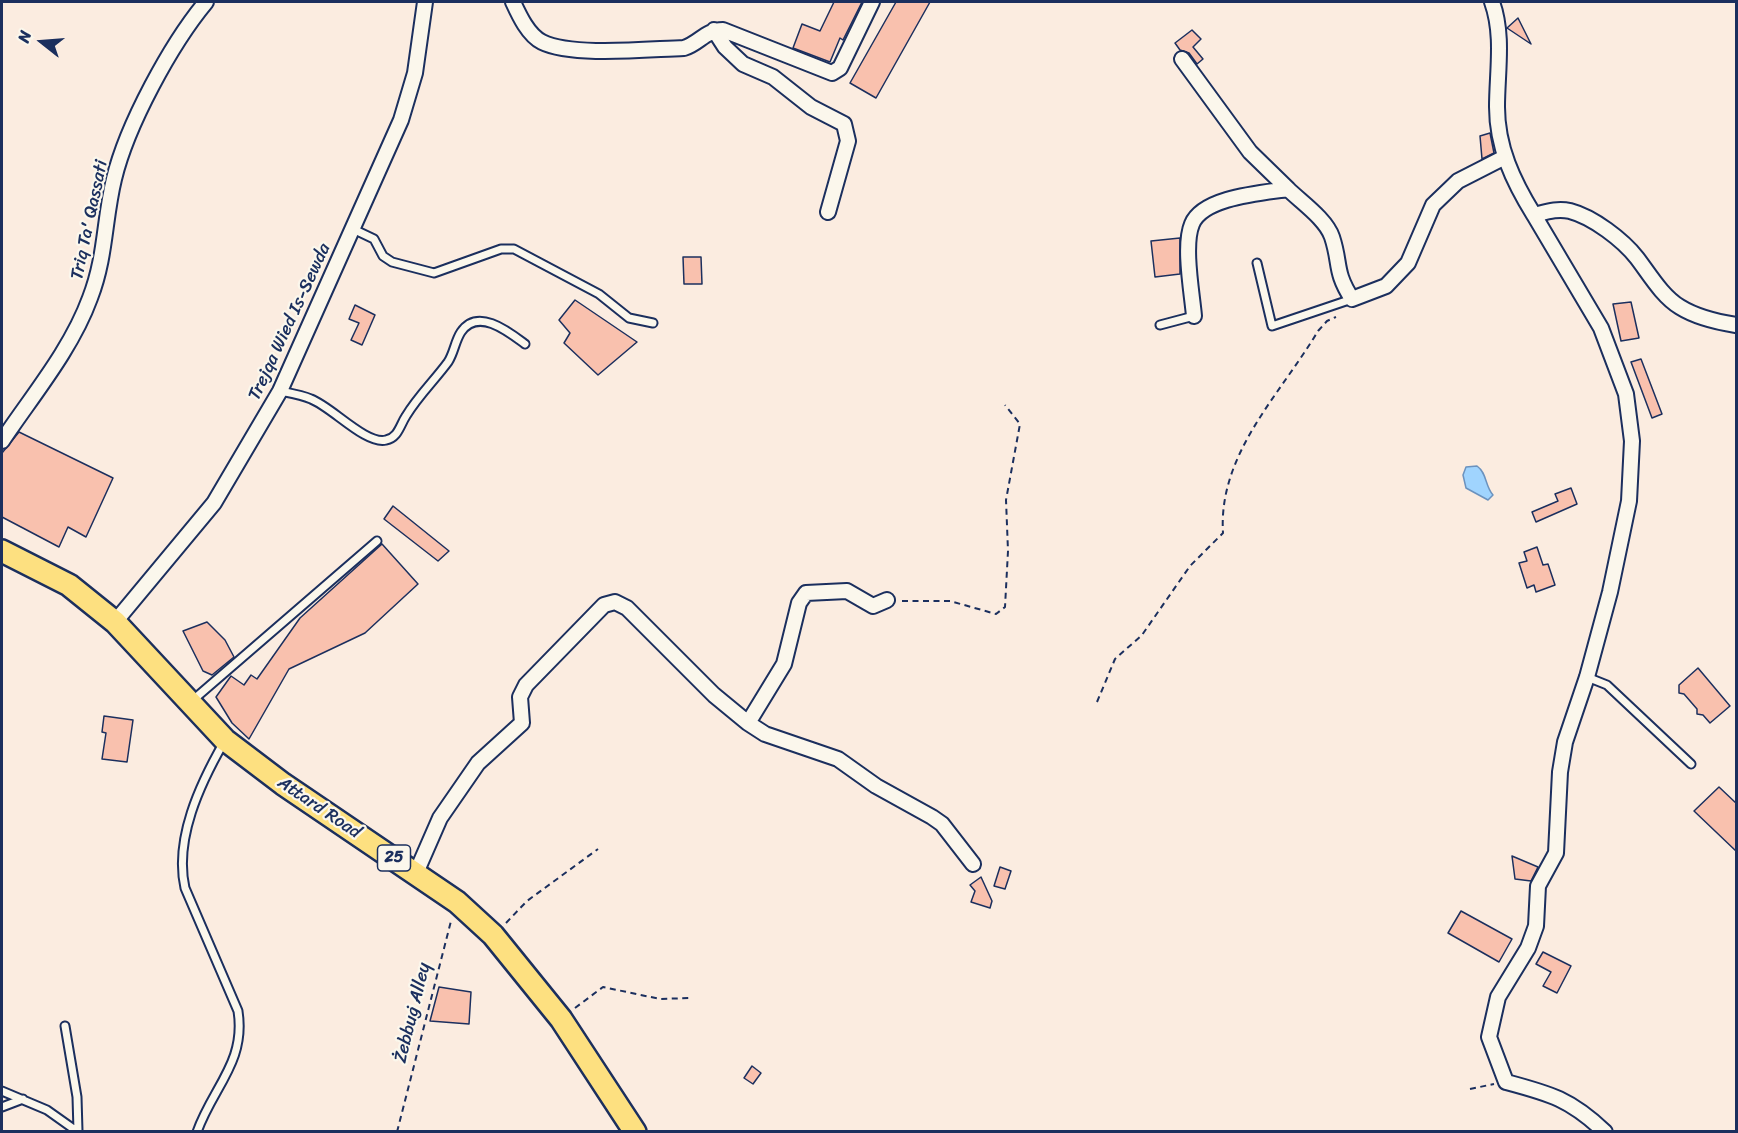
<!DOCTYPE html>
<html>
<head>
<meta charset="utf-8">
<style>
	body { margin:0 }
	#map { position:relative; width:1738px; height:1133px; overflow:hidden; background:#fbece0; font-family:Sriracha,sans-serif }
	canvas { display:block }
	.frame { position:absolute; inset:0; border:3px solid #1b2f5e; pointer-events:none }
	.north { position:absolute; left:12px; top:12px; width:60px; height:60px; -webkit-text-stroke:4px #fbf7ec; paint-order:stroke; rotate:287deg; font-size:16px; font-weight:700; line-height:24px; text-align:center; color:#1b2f5e }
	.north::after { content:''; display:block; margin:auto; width:21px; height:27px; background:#1b2f5e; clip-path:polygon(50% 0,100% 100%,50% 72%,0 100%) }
</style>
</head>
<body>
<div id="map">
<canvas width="1738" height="1133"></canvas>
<div class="frame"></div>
<div class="north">N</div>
</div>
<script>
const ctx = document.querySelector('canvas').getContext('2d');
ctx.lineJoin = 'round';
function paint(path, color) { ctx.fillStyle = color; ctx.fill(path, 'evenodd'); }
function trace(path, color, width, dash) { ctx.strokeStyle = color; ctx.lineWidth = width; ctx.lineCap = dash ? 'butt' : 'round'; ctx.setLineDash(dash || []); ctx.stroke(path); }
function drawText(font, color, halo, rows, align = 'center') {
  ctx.font = font + ' Sriracha,sans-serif'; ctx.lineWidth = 4.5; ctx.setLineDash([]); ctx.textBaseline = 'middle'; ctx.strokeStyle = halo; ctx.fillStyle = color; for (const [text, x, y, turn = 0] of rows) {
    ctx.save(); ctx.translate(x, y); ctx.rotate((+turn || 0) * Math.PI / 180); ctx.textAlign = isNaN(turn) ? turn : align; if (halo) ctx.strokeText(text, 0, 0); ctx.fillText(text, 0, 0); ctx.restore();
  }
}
const water = new Path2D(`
	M 1477,466 C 1487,473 1485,486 1493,495 L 1488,500 L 1466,488 L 1463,475 L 1466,467 Z`);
paint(water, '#a0d4fe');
trace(water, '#6b92be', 1.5);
const building = new Path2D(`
	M 834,2 L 862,2 L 843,40 L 840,38 L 830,62 L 793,48 L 802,24 L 820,31 Z
	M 896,2 L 930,2 L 876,98 L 850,83 Z
	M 1518,18 L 1531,44 L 1507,28 Z
	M 1192,30 L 1201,39 L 1193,47 L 1203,59 L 1197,64 L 1189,53 L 1180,50 L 1175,43 Z
	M 1490,133 L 1494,153 L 1482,159 L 1480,136 Z
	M 1180,238 L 1180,274 L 1155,277 L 1151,241 Z
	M 683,257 L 701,257 L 702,284 L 684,284 Z
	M 575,300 L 637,342 L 598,375 L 564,343 L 570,333 L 559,320 Z
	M 1631,302 L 1639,338 L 1621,341 L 1613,304 Z
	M 355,305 L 375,315 L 362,345 L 351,340 L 359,323 L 349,319 Z
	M 1641,359 L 1662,414 L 1652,418 L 1631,362 Z
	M 19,432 L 113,478 L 86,537 L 68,527 L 59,547 L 2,517 L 2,453 Z
	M 1571,488 L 1577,504 L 1536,522 L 1532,512 L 1558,501 L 1555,494 Z
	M 393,506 L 449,551 L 438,561 L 384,519 Z
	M 382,544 L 418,584 L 365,633 L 289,669 L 249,739 L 232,723 L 216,697 L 231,676 L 244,685 L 251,675 L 257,679 L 300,618 Z
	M 1537,547 L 1543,565 L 1548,564 L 1555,585 L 1536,592 L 1534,585 L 1527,588 L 1519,563 L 1527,561 L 1524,552 Z
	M 207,622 L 225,640 L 234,657 L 212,675 L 203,671 L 183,631 Z
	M 1698,668 L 1730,706 L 1710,723 L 1703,715 L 1697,714 L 1697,709 L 1684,694 L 1679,693 L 1679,685 Z
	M 104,716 L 133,720 L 127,762 L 102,759 L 106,733 L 102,732 Z
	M 1719,787 L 1737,804 L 1737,852 L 1694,811 Z
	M 1512,856 L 1538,867 L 1531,881 L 1515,879 Z
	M 1000,867 L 1011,871 L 1005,889 L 994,886 Z
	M 981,877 L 992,901 L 990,908 L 971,902 L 975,891 L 970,885 Z
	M 1461,911 L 1512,939 L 1499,962 L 1448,933 Z
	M 1543,952 L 1571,966 L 1557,993 L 1543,986 L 1551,972 L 1536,964 Z
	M 439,987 L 471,992 L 469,1024 L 430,1021 Z
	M 752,1066 L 761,1073 L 753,1084 L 744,1078 Z`);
paint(building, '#f9c1ae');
trace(building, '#1b2f5e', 1.5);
const lane = new Path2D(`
	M 353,229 L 374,239 L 383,256 L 392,262 L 434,273 L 501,249 L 514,249 L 599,294 L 629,318 L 653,323
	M 1257,263 L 1272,326 L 1352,299
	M 1160,325 L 1194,316
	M 280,391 C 290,393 302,395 311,399 C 332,407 366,445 386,440 C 398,438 400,425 406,416 C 418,396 434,381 448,362 C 454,353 455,341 461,332 C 478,307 509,332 525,344
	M 1587,677 L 1607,685 L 1691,764
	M 193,700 L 377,541
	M 65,1026 L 77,1097 L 78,1131
	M 2,1091 L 47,1110 L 78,1132
	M 2,1107 L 23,1099
	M 197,1132 C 213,1087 246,1062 238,1011 L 185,888 C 174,839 200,784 224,742`);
const street = new Path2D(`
	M 513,2 C 519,15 528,35 542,42 C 572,57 649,49 684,48 C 700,43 705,30 723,30 L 832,73 L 840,68 L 872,2
	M 1492,2 C 1504,35 1497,72 1497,107 C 1497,147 1513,181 1534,215 C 1546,212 1557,208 1570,211 C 1593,217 1623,240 1637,258 C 1650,275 1662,296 1680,307 C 1696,317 1717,322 1736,325
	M 714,30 L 725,47 L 743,64 L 773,77 L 811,107 L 844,124 L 848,141 L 828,212
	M 1182,59 L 1250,152 L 1288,189
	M 1534,215 L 1601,328 L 1626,394 L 1632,441 L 1629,501 L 1610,592 L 1587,677 L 1565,742 L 1560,772 L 1556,853 L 1538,886 L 1536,926 L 1528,948 L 1498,997 L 1489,1037 L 1506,1082 C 1551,1094 1570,1099 1605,1132
	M 1194,316 C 1192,293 1183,245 1192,224 C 1203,197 1262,193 1288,189 C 1301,202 1326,219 1332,237 C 1341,264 1334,271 1352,299 L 1386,286 L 1408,263 L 1433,205 L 1458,181 L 1505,157
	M 2,441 C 32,396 71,350 90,298 C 106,257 104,220 114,179 C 127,125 171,44 206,2
	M 115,622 L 214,503 L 280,391 L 401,120 L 415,73 L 425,2
	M 748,723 L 765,734 L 838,759 L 876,786 L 932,817 L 942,824 L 973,864
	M 416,873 L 440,818 L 478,763 L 522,723 L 520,697 L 526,685 L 604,605 L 615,602 L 627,608 L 714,695 L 748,723 L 784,664 L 799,603 L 806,593 L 847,591 L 873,606 L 887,600`);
const primary = new Path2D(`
	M 2,551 L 69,585 L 115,622 L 225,740 L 283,784 L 457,902 L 493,935 L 561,1019 L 635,1132`);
trace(lane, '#1b2f5e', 11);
trace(street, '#1b2f5e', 18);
trace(primary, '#1b2f5e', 26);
trace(new Path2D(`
	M 902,601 L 950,601 L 996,614 L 1005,607 L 1008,551 L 1006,500 L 1020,424 L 1005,405
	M 1097,702 L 1115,659 L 1142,635 L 1190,566 L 1223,533 C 1218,454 1280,395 1318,331 L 1327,321 L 1336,317
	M 506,923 L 527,901 L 598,849
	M 575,1008 L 603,987 L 660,999 L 690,998
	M 1470,1089 L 1494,1084
	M 397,1132 L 451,921`), '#1b2f5e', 2, [6, 4.5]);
trace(lane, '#fbf7ec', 7);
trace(street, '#fbf7ec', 14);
trace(primary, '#fde080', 21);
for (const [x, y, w] of [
	[394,858,33]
]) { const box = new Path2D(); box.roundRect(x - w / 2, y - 13, w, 26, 4.5); ctx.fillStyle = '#fbf7ec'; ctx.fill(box); trace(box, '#1b2f5e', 1.5); }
drawText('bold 16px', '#1b2f5e', null, [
	["25",394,858]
]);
drawText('18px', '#1b2f5e', '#fbf7ec', [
	["Triq Ta' Qassati",90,220,-78],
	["Trejqa Wied Is-Sewda",290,322,-65],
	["Attard Road",319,808,34],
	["Żebbuġ Alley",413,1013,-76]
]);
</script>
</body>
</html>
